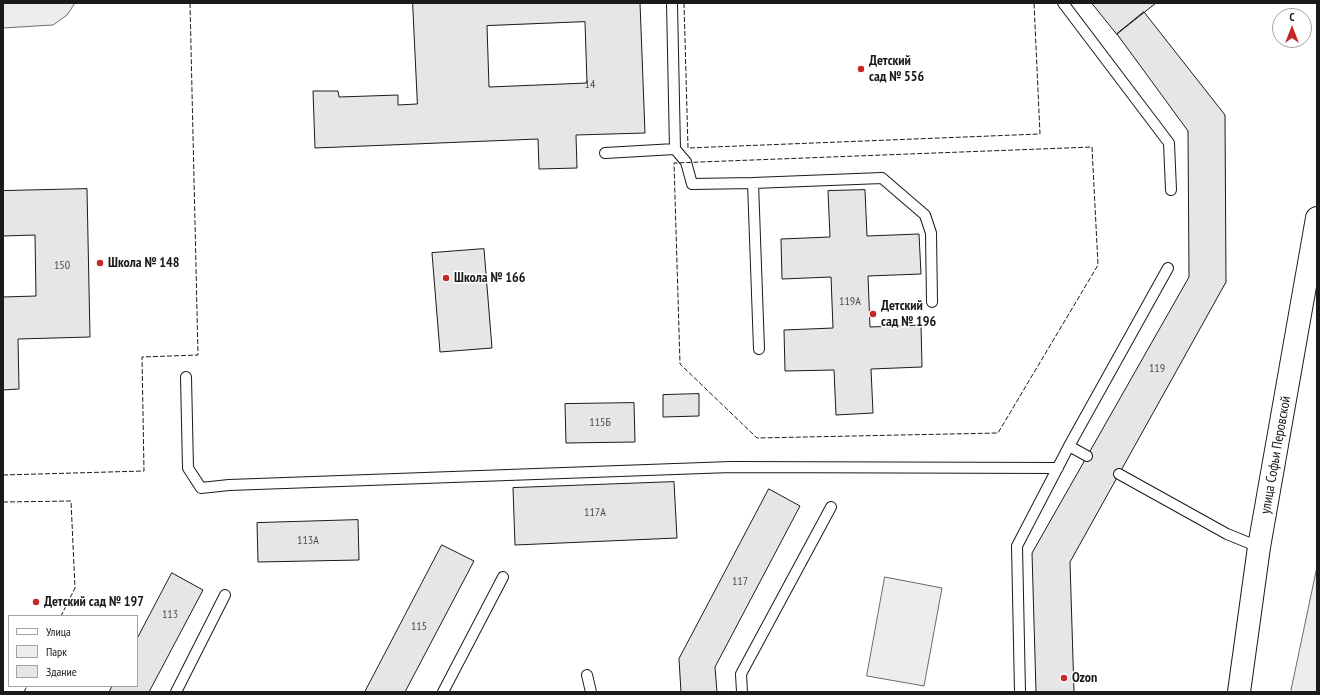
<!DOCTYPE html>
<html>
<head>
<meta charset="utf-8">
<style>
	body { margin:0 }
	#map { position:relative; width:1320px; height:695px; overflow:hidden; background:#fff; font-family:"PT Sans Narrow",sans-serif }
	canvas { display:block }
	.frame { position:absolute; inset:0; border:4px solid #1a1a1a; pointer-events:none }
	.legend { position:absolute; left:8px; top:615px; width:130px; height:72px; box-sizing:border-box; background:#fff; border:1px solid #a3a3a3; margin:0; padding:5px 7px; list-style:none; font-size:12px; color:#1a1a1a }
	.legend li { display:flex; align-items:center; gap:8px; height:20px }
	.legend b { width:20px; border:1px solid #a3a3a3 }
	.north { position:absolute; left:1272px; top:8px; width:40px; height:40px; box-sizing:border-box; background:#fff; border:1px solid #a3a3a3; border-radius:50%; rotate:0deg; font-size:11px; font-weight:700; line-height:16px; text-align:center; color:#1a1a1a }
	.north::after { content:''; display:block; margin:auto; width:14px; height:18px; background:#c62828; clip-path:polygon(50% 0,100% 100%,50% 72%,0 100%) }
</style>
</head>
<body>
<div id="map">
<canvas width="1320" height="695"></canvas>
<div class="frame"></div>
<ul class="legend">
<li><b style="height:5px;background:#fff"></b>Улица</li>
<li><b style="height:11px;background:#ededed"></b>Парк</li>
<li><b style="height:11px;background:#e6e6e6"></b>Здание</li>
</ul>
<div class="north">С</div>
</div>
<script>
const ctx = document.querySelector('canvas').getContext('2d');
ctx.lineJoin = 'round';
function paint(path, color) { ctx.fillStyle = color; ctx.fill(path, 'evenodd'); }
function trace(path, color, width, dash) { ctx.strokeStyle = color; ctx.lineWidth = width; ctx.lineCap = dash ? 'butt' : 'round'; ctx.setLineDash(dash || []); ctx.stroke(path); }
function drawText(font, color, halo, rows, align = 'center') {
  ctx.font = font + ' "PT Sans Narrow",sans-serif'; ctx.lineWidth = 3; ctx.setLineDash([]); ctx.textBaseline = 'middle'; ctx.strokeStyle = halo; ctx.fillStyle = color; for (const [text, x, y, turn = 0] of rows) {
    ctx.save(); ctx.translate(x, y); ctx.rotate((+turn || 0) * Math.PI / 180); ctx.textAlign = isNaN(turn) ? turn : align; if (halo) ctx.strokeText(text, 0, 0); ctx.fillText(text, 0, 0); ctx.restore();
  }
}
const green = new Path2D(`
	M 3,3 L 75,3 L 67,15 L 53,25 L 3,28 Z
	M 1317,567 L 1317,692 L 1291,692 Z
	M 885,577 L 942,588 L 924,686 L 867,676 Z`);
paint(green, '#ededed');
trace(green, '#6a6a6a', 1);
const building = new Path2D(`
	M 413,3 L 640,3 L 645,133 L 576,135 L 577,168 L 539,169 L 538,139 L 315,148 L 313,91 L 338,91 L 339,97 L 398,95 L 398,105 L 417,104 ZM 585,22 L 587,83 L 489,87 L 487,26 Z
	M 1092,3 L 1156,3 L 1117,34 Z
	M 1144,12 L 1225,115 L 1226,282 L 1070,562 L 1074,692 L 1036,692 L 1032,553 L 1189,277 L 1188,131 L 1117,34 Z
	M 87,189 L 90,337 L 18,339 L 19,389 L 3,390 L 3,297 L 36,296 L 35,235 L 3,236 L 3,191 Z
	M 865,190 L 867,236 L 919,234 L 921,274 L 868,276 L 870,327 L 921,325 L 922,367 L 871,369 L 873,413 L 836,415 L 834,370 L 785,371 L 784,330 L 833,328 L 831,277 L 782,279 L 781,239 L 830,237 L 828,191 Z
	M 484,249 L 492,348 L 440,352 L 432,253 Z
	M 699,394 L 699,416 L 663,417 L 663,395 Z
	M 634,403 L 635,442 L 566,443 L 565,404 Z
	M 674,482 L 677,538 L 515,545 L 513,488 Z
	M 769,489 L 800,506 L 715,667 L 717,692 L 681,692 L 679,659 Z
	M 358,520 L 359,560 L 258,562 L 257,523 Z
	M 442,545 L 474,561 L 405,692 L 365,692 Z
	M 172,573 L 203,590 L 149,692 L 109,692 L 112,686 L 137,686 L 137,639 Z`);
paint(building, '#e6e6e6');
trace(building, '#1a1a1a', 1);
const service = new Path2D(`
	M 672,3 L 675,149 L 686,162 L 692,184 L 753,183
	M 1063,3 L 1169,143 L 1171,190
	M 605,153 L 675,149
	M 759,349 L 753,183 L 882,178 L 925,215 L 931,233 L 932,302
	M 186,377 L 188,468 L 201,488 L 229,485 L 731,467 L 1058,468
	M 1069,446 L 1087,456
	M 1119,474 L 1227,534 L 1259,547
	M 587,675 L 591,692
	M 176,692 L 225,595
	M 443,692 L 503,577
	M 742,692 L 741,674 L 831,507
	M 1020,692 L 1017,546 L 1069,446 L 1168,268`);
const tertiary = new Path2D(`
	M 1239,692 L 1259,547 L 1317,218`);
trace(service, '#1a1a1a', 12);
trace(tertiary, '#1a1a1a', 24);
trace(service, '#fff', 10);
trace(tertiary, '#fff', 22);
trace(new Path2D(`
	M 684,3 L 688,148 L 1040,134 L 1034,3
	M 1092,147 L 1098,265 L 998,433 L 757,438 L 680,364 L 674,163 Z
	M 3,475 L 144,471 L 142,357 L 198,355 L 190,3
	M 3,502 L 71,501 L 75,588 L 61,616
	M 24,692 L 27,686`), '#1a1a1a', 1, [5, 2]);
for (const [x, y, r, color] of [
	[861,69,4,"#c62828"],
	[100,263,4,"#c62828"],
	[446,278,4,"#c62828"],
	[873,314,4,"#c62828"],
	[36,602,4,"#c62828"],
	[1064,678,4,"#c62828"]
]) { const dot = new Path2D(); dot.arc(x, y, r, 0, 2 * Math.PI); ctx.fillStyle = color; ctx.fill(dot); trace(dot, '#fff', 1.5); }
drawText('12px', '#4d4d4d', null, [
	["14",590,85],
	["150",62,266],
	["119А",850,302],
	["119",1157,369],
	["115Б",600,423],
	["117А",595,513],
	["113А",308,541],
	["117",740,582],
	["113",170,615],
	["115",419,627]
]);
drawText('bold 14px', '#1a1a1a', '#fff', [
	["Детский",869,61],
	["сад № 556",869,77],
	["Школа № 148",108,263],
	["Школа № 166",454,278],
	["Детский",881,306],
	["сад № 196",881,322],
	["Детский сад № 197",44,602],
	["Ozon",1072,678]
], 'left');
drawText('14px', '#1a1a1a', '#fff', [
	["улица Софьи Перовской",1276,455,-80]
]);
</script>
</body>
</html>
